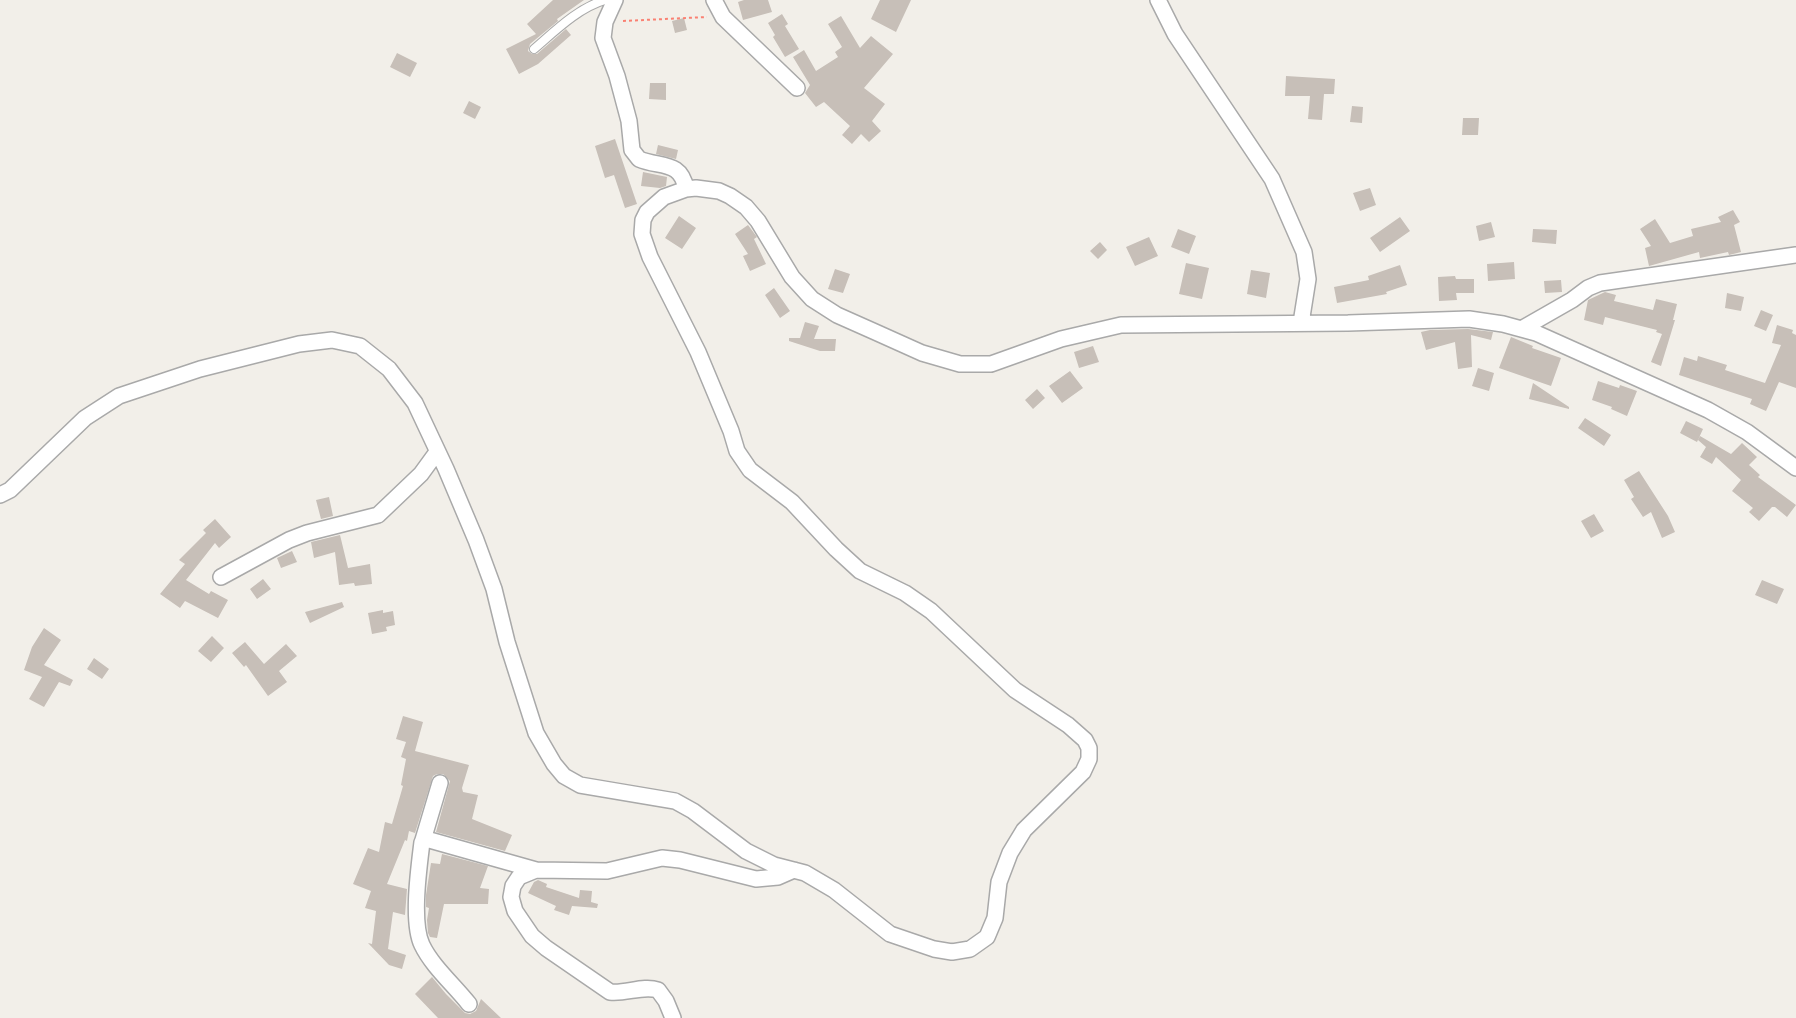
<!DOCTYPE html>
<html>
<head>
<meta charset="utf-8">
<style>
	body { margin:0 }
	canvas { display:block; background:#f2efe9 }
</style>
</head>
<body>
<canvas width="1796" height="1018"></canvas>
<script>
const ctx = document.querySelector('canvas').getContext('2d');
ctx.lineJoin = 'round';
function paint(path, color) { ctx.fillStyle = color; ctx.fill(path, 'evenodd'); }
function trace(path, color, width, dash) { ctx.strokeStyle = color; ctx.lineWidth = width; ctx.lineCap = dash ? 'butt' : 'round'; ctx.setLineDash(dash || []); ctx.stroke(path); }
paint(new Path2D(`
	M 553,0 L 584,0 L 557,19 L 558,21 L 530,44 L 528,51 L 532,54 L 537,54 L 566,29 L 571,35 L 538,64 L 519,74 L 506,49 L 536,34 L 527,24 Z
	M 744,0 L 768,0 L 772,12 L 743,20 L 738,2 Z
	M 880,0 L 911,0 L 896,32 L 871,19 Z
	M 782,14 L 788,24 L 785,26 L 799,49 L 785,57 L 773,37 L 775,35 L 768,23 Z
	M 841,16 L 860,48 L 871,36 L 893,54 L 864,88 L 885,104 L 872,121 L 881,131 L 869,142 L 861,134 L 852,144 L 842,135 L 850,126 L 824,102 L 816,107 L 805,93 L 810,85 L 793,57 L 804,50 L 816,71 L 838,57 L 835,52 L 842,47 L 828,24 Z
	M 684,18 L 687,30 L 675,33 L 672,21 Z
	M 397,53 L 417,63 L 410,77 L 390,67 Z
	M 1286,76 L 1335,79 L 1334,94 L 1324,94 L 1322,120 L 1308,119 L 1310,96 L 1285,96 Z
	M 650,83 L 666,83 L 666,100 L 649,99 Z
	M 469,101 L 481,107 L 475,119 L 463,113 Z
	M 1352,106 L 1363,107 L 1362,123 L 1350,122 Z
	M 1463,118 L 1479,118 L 1478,135 L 1462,135 Z
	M 615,139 L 637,204 L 625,208 L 614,175 L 605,178 L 595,146 Z
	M 658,145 L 678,150 L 676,159 L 656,154 Z
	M 643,172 L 667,177 L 666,186 L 660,188 L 641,186 Z
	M 1370,188 L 1376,205 L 1360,211 L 1353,193 Z
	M 1733,210 L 1740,222 L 1734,225 L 1741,252 L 1729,255 L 1728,252 L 1700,258 L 1699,252 L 1649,266 L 1645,248 L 1651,246 L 1640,229 L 1655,219 L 1670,243 L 1693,236 L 1691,229 L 1721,222 L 1718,217 Z
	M 679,216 L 696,228 L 682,249 L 665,238 Z
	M 1400,217 L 1410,231 L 1380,252 L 1370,238 Z
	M 1491,222 L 1495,237 L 1479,241 L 1476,226 Z
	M 748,225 L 757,237 L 754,239 L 766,264 L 750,271 L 743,256 L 748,254 L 735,234 Z
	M 1178,229 L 1196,236 L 1189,254 L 1171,247 Z
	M 1533,229 L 1557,230 L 1556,244 L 1532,242 Z
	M 1149,237 L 1158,256 L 1135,266 L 1126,247 Z
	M 1100,242 L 1107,250 L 1098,259 L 1090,251 Z
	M 1514,262 L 1515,279 L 1488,281 L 1487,264 Z
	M 1186,263 L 1209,268 L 1202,299 L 1179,294 Z
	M 1400,265 L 1407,285 L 1386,292 L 1387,294 L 1337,303 L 1334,287 L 1369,280 L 1368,276 Z
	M 835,269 L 850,274 L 843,293 L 828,289 Z
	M 1251,270 L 1270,273 L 1266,298 L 1247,294 Z
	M 1455,276 L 1456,279 L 1474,279 L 1474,293 L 1456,293 L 1457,300 L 1439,301 L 1438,277 Z
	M 1561,280 L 1562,292 L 1545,293 L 1544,281 Z
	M 774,288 L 790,311 L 780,318 L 765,295 Z
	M 1605,292 L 1616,295 L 1614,301 L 1653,310 L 1656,299 L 1677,304 L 1673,320 L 1675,320 L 1661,366 L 1651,362 L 1662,334 L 1656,332 L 1657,330 L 1605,317 L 1603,325 L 1584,320 L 1588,300 Z
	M 1727,293 L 1744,297 L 1741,311 L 1725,308 Z
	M 1761,310 L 1773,315 L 1766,331 L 1754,326 Z
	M 805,322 L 819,326 L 814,339 L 836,339 L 835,351 L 820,351 L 789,341 L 789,338 L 800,338 Z
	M 1777,325 L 1793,330 L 1792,333 L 1796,335 L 1796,388 L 1779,382 L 1766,411 L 1750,404 L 1752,399 L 1679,375 L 1684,357 L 1697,361 L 1698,356 L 1727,365 L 1725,370 L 1765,383 L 1781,345 L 1772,343 Z
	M 1468,329 L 1493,332 L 1491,340 L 1471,335 L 1472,367 L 1458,369 L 1455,342 L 1426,350 L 1421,332 L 1430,330 Z
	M 1511,337 L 1533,346 L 1532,348 L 1561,358 L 1551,386 L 1499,368 Z
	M 1093,346 L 1099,362 L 1079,368 L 1074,352 Z
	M 1478,368 L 1494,373 L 1489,391 L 1472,386 Z
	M 1070,371 L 1083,388 L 1062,403 L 1049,386 Z
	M 1598,381 L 1619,388 L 1620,385 L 1637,391 L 1627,416 L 1611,409 L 1612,407 L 1592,400 Z
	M 1533,383 L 1569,407 L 1569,409 L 1529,399 Z
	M 1037,389 L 1045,398 L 1033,409 L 1025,400 Z
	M 1585,418 L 1611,435 L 1604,446 L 1578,428 Z
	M 1686,421 L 1703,429 L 1697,442 L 1680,433 Z
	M 1700,436 L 1731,454 L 1742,443 L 1757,457 L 1749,465 L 1760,475 L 1758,477 L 1796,505 L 1787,517 L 1775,507 L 1772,507 L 1759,521 L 1749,512 L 1753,508 L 1732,491 L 1741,480 L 1716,457 L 1712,464 L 1700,457 L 1706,447 L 1698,440 Z
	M 1639,471 L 1668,516 L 1675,532 L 1662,538 L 1651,512 L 1643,517 L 1631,499 L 1634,497 L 1624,480 Z
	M 329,497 L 333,516 L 321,519 L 316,500 Z
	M 1594,514 L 1604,531 L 1591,538 L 1581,521 Z
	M 215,519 L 231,537 L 219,548 L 215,543 L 186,580 L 209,594 L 211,591 L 228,600 L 218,618 L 185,601 L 180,608 L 160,594 L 185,564 L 179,560 L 206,533 L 203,530 Z
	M 340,535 L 348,568 L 370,564 L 372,584 L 355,586 L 354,583 L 339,585 L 335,552 L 314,558 L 311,542 Z
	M 292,551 L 297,562 L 281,568 L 277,558 Z
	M 263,579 L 271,589 L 257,599 L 250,589 Z
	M 1762,580 L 1784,589 L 1777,604 L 1755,595 Z
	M 342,602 L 344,607 L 310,623 L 305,612 Z
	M 383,610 L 383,613 L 393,611 L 395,625 L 386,627 L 387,631 L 372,634 L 368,613 Z
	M 44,628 L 61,640 L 44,665 L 73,680 L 70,686 L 59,682 L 44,707 L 29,699 L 42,677 L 24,670 L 32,647 Z
	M 212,636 L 224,648 L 211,662 L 198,651 Z
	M 245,642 L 264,664 L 286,644 L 297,656 L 279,671 L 287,682 L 268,696 L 246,665 L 244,667 L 232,653 Z
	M 94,658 L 109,669 L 102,679 L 87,669 Z
	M 403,716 L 423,722 L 415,751 L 469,765 L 462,788 L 463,792 L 478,795 L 472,819 L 512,835 L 505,851 L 436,832 L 450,781 L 443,774 L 437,774 L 433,776 L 415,833 L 409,831 L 407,841 L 405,840 L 387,884 L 407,889 L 405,915 L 393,912 L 388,949 L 406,955 L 402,969 L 389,965 L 368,943 L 372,944 L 376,911 L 365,908 L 371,891 L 353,884 L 368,848 L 379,852 L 385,822 L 392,824 L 403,786 L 401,785 L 406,759 L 401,757 L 406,742 L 396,739 Z
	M 442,854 L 488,866 L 480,888 L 489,889 L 488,904 L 444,904 L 437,938 L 430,937 L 428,933 L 427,920 L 429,908 L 426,907 L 426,895 L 431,863 L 440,864 Z
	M 538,880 L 547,884 L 546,887 L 579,898 L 580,890 L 592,891 L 591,902 L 598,904 L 597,908 L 572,906 L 569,915 L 554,910 L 556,906 L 528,893 L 534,882 Z
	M 432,977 L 446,994 L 465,1013 L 470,1014 L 476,1011 L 481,999 L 501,1018 L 438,1018 L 415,994 Z`), '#c7bfb8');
const lane = new Path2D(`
	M 534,49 C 555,31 578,8 605,0`);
const street = new Path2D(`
	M 615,0 L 605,22 L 603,38 L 617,76 L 629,121 L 632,150 L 639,159 C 660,168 681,160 686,189
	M 714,0 L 723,17 L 797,88
	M 1158,0 L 1175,34 L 1272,179 L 1304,252 L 1308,279 L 1301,323
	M 1523,328 L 1572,300 L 1588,288 L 1600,283 L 1796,255
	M 0,495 L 10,490 L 85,418 L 119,396 L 200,369 L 299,344 L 332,340 L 360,346 L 389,369 L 415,403 L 446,469 L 476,540 L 494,589 L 507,642 L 536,733 L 554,764 L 564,776 L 580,785 L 675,801 L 693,811 L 746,851 L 774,865 L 805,873 L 834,890 L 890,934 L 934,949 L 952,952 L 970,949 L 987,937 L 995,918 L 999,882 L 1010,853 L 1024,830 L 1083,772 L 1089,759 L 1089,748 L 1085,740 L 1068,725 L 1015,690 L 931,611 L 905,593 L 860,571 L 836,549 L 792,502 L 750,470 L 737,451 L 731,431 L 698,352 L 650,257 L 642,234 L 643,220 L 647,212 L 664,197 L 686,189 L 696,188 L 719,191 L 730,196 L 746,207 L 758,221 L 792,277 L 812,299 L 837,315 L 873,331 L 922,353 L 960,364 L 991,364 L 1061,339 L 1121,325 L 1348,323 L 1469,319 L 1503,324 L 1536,333 L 1708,410 L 1747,432 L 1796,468
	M 221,577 L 289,540 L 307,533 L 378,515 L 421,474 L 437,452
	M 423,840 L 440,783
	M 469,1004 C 454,985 432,966 422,945 C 411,922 419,867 422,842 L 426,839 L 536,870
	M 673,1018 L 666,1001 L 658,990 C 643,985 626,994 610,992 L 546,948 L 532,936 L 515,911 L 511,897 L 513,886 L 519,877 L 536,870 L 607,871 L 662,858 L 680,860 L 756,879 L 778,877 L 794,870`);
trace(lane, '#a9a9a9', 10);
trace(street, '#a9a9a9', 18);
trace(new Path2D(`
	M 623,21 L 707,17`), '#fa8072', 2, [3, 3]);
trace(lane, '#fff', 8);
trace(street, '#fff', 15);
</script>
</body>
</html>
